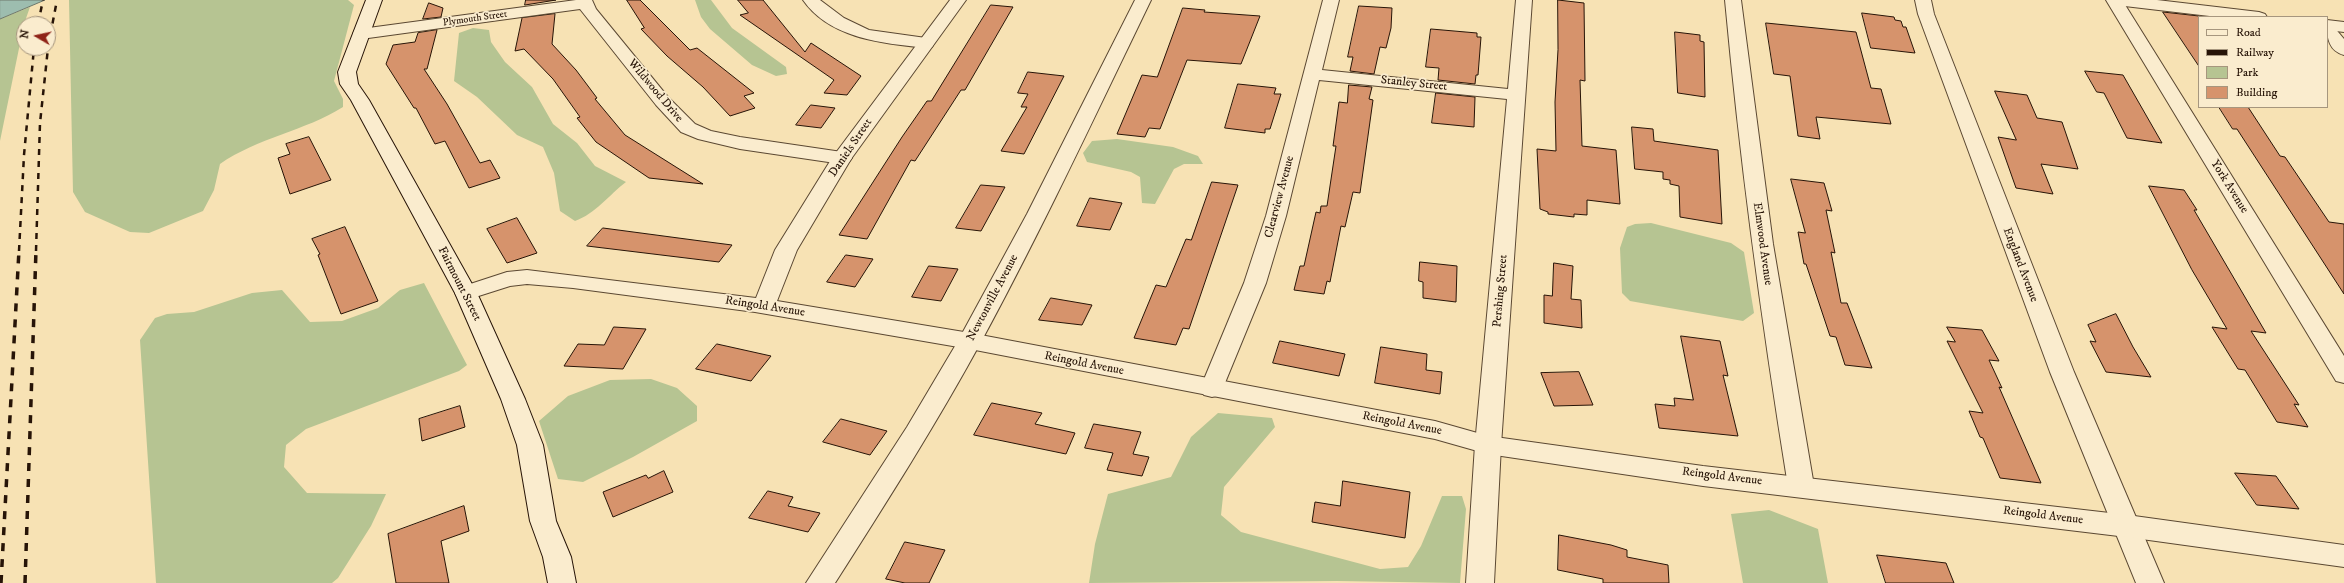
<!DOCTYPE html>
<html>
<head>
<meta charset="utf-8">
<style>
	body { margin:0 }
	#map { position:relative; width:2344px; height:583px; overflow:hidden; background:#f7e2b4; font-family:"IM FELL DW Pica",serif }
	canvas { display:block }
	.legend { position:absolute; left:2198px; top:16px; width:130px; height:92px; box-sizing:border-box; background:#faecce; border:1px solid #a6967e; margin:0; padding:5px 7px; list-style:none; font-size:12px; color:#271407 }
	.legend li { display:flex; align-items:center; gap:8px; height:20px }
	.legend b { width:20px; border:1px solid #a6967e }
	.north { position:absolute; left:16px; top:16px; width:40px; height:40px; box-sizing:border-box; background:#faecce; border:1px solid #a6967e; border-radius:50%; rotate:279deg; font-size:11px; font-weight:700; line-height:16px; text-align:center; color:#271407 }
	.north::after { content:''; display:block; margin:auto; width:14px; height:18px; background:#8f2418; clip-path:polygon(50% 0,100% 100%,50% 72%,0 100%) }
</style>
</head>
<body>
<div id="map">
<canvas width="2344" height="583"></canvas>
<ul class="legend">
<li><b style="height:5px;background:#faecce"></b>Road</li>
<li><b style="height:5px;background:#271407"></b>Railway</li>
<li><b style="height:11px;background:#b6c492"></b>Park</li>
<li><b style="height:11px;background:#d6936c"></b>Building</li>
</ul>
<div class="north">N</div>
</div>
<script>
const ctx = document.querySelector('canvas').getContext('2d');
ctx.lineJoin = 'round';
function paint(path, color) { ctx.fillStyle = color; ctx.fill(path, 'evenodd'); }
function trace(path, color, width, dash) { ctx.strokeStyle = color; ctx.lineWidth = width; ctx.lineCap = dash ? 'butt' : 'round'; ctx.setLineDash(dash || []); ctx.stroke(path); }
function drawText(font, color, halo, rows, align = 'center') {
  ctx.font = font + ' "IM FELL DW Pica",serif'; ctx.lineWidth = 3.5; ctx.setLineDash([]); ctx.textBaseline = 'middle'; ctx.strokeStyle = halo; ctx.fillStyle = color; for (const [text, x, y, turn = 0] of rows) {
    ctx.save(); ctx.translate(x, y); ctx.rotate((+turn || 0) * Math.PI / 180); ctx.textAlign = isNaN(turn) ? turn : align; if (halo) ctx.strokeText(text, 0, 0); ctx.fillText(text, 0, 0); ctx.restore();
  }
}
paint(new Path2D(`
	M 69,0 L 348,0 L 354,5 L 334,81 L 343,99 L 343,107 C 305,131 257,138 220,164 L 214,190 L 203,211 L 149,233 L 130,232 L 85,212 L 73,192 Z
	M 695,0 L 711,0 L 732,28 L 786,67 L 787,74 L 776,76 L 752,65 L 710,29 L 701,17 Z
	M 30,7 L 24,24 L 0,141 L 0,19 Z
	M 473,28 L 489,30 L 491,42 L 505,62 L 532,87 L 553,124 L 577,143 L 595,166 L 626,182 C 609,195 595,214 575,221 L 560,211 L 554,173 L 543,147 L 517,135 L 477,97 L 454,81 L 459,33 Z
	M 1117,139 L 1173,147 L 1198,156 L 1203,164 L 1184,164 L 1174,169 L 1155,204 L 1142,203 L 1140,177 L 1131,172 L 1087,162 L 1083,153 L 1092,141 Z
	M 1651,223 L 1731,243 L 1744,252 L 1754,313 L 1743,321 L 1630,301 L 1622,293 L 1620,248 L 1627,227 L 1635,224 Z
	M 424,283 L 467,365 L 459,371 L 306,429 L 286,445 L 284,467 L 307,493 L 386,494 L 371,526 L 338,578 L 332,583 L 156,583 L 140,340 L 155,318 L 167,314 L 194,312 L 252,293 L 282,290 L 310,322 L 342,321 L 378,308 L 400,290 Z
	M 651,379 L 677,388 L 697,406 L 697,421 L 633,457 L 583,482 L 558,479 L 539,421 L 568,396 L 610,380 Z
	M 1218,413 L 1272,418 L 1275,427 L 1224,487 L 1221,515 L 1241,532 L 1380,569 L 1408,567 L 1421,546 L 1442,496 L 1462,496 L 1466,509 L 1460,583 L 1337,581 L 1089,583 L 1095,544 L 1108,494 L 1171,477 L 1191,437 Z
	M 1769,510 L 1818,529 L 1828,583 L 1743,583 L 1731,514 Z`), '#b6c492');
const water = new Path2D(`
	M 0,0 L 45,0 L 0,19 Z`);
paint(water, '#9dbdaf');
trace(water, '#6e796c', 1);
const building = new Path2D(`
	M 526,0 L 556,0 L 525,5 Z
	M 627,0 L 640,0 L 690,50 L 697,48 L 754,93 L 744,96 L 755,108 L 730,116 L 703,87 L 667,56 L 641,29 L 644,28 Z
	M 738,0 L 763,0 L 805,52 L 811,43 L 861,76 L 847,95 L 824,93 L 834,80 L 740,15 L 748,13 Z
	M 1558,0 L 1584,3 L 1585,81 L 1580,80 L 1582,146 L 1616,150 L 1620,204 L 1587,200 L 1587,215 L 1574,214 L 1574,217 L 1548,214 L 1548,212 L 1540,209 L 1537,149 L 1556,151 L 1555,102 L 1558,50 Z
	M 429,3 L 443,8 L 441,17 L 423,19 Z
	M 991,5 L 1013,7 L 965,90 L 961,90 L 915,161 L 911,160 L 867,239 L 839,235 L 902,137 L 927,101 L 931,101 Z
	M 1359,6 L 1392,8 L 1391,28 L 1386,48 L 1380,47 L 1374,74 L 1350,71 L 1353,57 L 1348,57 Z
	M 1183,8 L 1205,10 L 1204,12 L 1260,16 L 1241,64 L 1187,60 L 1160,129 L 1149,128 L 1145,137 L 1117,134 L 1142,75 L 1157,77 Z
	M 2163,12 L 2199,16 L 2199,66 Z
	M 1862,13 L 1894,17 L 1895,20 L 1901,21 L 1903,27 L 1906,27 L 1915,53 L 1871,48 Z
	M 555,14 L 552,44 L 576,70 L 597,98 L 595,99 L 625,135 L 703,184 L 649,178 L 596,142 L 577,118 L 580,117 L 553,79 L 524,49 L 515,51 L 522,18 Z
	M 1766,23 L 1856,32 L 1871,88 L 1881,89 L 1891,124 L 1816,117 L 1820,139 L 1798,136 L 1790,76 L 1774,74 Z
	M 1431,29 L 1477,33 L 1477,37 L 1481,37 L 1478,75 L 1476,75 L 1475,84 L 1438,80 L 1439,68 L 1426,67 Z
	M 437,30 L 427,69 L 424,69 L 447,104 L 480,163 L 490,160 L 500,178 L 469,188 L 445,141 L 435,144 L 416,108 L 414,108 L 386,64 L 393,45 L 415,42 L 418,33 Z
	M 1675,32 L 1700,35 L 1700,41 L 1704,42 L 1705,97 L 1678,93 Z
	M 2085,71 L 2123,75 L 2162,143 L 2127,138 L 2104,93 L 2097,92 Z
	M 1028,72 L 1064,76 L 1024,154 L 1001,151 L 1027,107 L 1021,107 L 1028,94 L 1018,93 Z
	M 1238,84 L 1276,88 L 1274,94 L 1281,94 L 1270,129 L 1265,129 L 1265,133 L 1225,128 Z
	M 1349,85 L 1372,87 L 1369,99 L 1373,100 L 1360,193 L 1353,192 L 1345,227 L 1341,226 L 1330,282 L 1327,281 L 1324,294 L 1294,290 L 1300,266 L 1304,266 L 1316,212 L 1320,213 L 1321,206 L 1327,206 L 1336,146 L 1333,146 L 1339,102 L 1347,103 Z
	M 1995,91 L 2027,95 L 2037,118 L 2062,122 L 2078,169 L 2041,164 L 2053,194 L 2016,188 L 1998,137 L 2016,140 Z
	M 1436,93 L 1475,97 L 1474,127 L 1432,123 Z
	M 811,105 L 835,108 L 821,128 L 796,125 Z
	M 2219,107 L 2248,107 L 2280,156 L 2285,157 L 2329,222 L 2344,224 L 2344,294 L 2237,129 L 2233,129 Z
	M 1632,127 L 1653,129 L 1654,141 L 1718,150 L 1722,224 L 1680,217 L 1679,186 L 1670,184 L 1670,180 L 1663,179 L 1663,172 L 1635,169 Z
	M 309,137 L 331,180 L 290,194 L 278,158 L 290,154 L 286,144 Z
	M 1791,179 L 1824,183 L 1832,211 L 1826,210 L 1835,253 L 1831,252 L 1841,303 L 1847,303 L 1872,368 L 1845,365 L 1836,337 L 1830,336 L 1806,264 L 1804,264 L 1798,232 L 1805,233 Z
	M 1212,182 L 1238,185 L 1189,329 L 1183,328 L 1176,345 L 1134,338 L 1156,285 L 1166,287 L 1186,239 L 1191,240 Z
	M 981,185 L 1005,187 L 981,231 L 956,228 Z
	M 2149,186 L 2184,190 L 2197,210 L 2194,210 L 2266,333 L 2251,331 L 2299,405 L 2294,404 L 2308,427 L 2277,422 L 2245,370 L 2238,369 L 2212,327 L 2227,329 L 2192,270 Z
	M 1090,198 L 1122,203 L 1110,230 L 1077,226 Z
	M 517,218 L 537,253 L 507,263 L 487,229 Z
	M 345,227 L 378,301 L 341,314 L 318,255 L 320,254 L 312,239 Z
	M 603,228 L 701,241 L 732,245 L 719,262 L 587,246 Z
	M 846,255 L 873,259 L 855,287 L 827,282 Z
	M 1420,262 L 1457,266 L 1456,302 L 1423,298 L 1423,282 L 1419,281 Z
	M 1554,263 L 1573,266 L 1571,299 L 1581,300 L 1582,328 L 1544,323 L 1544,295 L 1552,296 Z
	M 929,266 L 958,269 L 941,301 L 912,297 Z
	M 1051,298 L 1092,305 L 1082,325 L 1039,320 Z
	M 2116,314 L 2133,347 L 2151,377 L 2106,372 L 2090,341 L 2096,342 L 2088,325 Z
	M 614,327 L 646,329 L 623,369 L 564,366 L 578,344 L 604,345 Z
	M 1947,327 L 1982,330 L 1999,361 L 1989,360 L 2002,388 L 1999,387 L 2041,483 L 2000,478 L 1983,438 L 1980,437 L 1969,411 L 1983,413 L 1947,341 L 1955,342 Z
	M 1681,336 L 1720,341 L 1728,376 L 1723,375 L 1738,436 L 1659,428 L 1655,404 L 1675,406 L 1674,398 L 1693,400 Z
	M 1280,341 L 1345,354 L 1339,376 L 1273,363 Z
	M 717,344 L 771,356 L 751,381 L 696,369 Z
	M 1381,347 L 1427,354 L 1426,370 L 1442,372 L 1440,394 L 1375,383 Z
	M 1579,372 L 1593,405 L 1554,406 L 1541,373 Z
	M 992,403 L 1042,413 L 1035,424 L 1075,433 L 1066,454 L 974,435 Z
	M 460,406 L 465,427 L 422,441 L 419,419 Z
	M 841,419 L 887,431 L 870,455 L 823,442 Z
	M 1094,424 L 1141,432 L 1133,454 L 1149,457 L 1142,476 L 1107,470 L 1113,453 L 1085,448 Z
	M 664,471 L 673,492 L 613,517 L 603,492 L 646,475 L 648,478 Z
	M 2235,473 L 2276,476 L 2299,509 L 2257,505 Z
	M 1343,481 L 1410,492 L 1405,538 L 1312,522 L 1315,502 L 1340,506 Z
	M 768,491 L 793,497 L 788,506 L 820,513 L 808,532 L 749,518 Z
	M 464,506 L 469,531 L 441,541 L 449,583 L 396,583 L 388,534 Z
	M 1559,535 L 1611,545 L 1627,550 L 1627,557 L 1668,565 L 1669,583 L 1603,583 L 1603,579 L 1558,570 Z
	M 905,542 L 945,550 L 929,583 L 905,583 L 886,579 Z
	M 1877,555 L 1946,563 L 1954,583 L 1886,583 Z`);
paint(building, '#d6936c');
trace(building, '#271407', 1);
const minor = new Path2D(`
	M 576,0 L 592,0 L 596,9 L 668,97 L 695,124 L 711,131 L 740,137 L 842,152 L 849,154 L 852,158 L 849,162 L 842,164 L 740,149 L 698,139 L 681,132 L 656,105 L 580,9 L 361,39 L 355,38 L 353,34 L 355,30 L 361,29 Z
	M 803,0 L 820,0 L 844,18 L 869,30 L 926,38 L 932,39 L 934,43 L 932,47 L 926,48 C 883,43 830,39 803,0 Z
	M 1135,0 L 1151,0 C 1096,114 1042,229 982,340 C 937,423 886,503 835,583 L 806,583 L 907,427 L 958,341 L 1027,214 Z
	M 1323,0 L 1339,0 L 1322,70 L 1508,89 L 1516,0 L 1532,0 L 1501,445 L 1494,583 L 1466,583 L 1475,445 L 1507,99 L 1319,80 L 1286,216 L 1266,283 L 1220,395 L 1212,397 L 1204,395 L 1200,389 L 1244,283 L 1266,216 Z
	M 1725,0 L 1741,0 L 1773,244 L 1814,486 L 1810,493 L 1801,496 L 1792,493 L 1788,486 C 1762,325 1740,163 1725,0 Z
	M 1915,0 L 1931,0 L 1934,14 L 2074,372 L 2164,583 L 2136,583 L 2050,372 L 1918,14 Z
	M 2106,0 L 2122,0 L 2344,356 L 2344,383 L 2336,381 Z
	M 2327,25 L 2333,26 L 2344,39 L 2344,55 C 2329,51 2327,38 2327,25 Z`);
const tertiary = new Path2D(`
	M 950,0 L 966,0 L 851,159 L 797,250 L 777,301 L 970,333 L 1435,421 L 1488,436 L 1703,466 L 2127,515 L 2344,545 L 2344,567 L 2127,537 L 1703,486 L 1488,454 L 1435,439 L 970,349 L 755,312 L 573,288 L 527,284 L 510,286 L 466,300 L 458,298 L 455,293 L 458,288 L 507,272 L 527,270 L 756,298 L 775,250 L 832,158 Z
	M 2108,0 L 2157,0 L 2259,12 L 2265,14 L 2267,17 L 2218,17 L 2116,5 L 2110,3 Z
	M 2327,20 L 2344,22 L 2344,32 L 2327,30 Z`);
const secondary = new Path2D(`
	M 366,0 L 382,0 L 356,72 L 358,84 L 369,100 L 477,293 L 525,399 L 543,445 L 556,521 L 571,557 L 576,583 L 548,583 L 543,557 L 530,521 L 517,445 L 501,399 L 455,293 L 351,100 L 340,84 L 338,72 Z`);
trace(minor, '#5b4832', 2);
trace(tertiary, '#5b4832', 2);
trace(secondary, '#271407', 2);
paint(minor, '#faecce');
paint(tertiary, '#faecce');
paint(secondary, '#faecce');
trace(new Path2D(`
	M 38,24 L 43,0
	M 48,47 L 57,0
	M 19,251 L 24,155 L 34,48
	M 36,251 L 40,123 L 48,48`), '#271407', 2.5, [6, 6]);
trace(new Path2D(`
	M 1,583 L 19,250
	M 25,583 L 36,250`), '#271407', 3.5, [8, 8]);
drawText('10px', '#271407', '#faecce', [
	["Plymouth Street",475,19,-8]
]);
drawText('12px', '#271407', '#faecce', [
	["Stanley Street",1414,84,6],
	["Wildwood Drive",655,91,50],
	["Daniels Street",851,148,-56],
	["York Avenue",2229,187,58],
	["Clearview Avenue",1280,197,-75],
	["Elmwood Avenue",1762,244,82],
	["England Avenue",2020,265,69],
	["Fairmount Street",459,284,63],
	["Pershing Street",1501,291,-85],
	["Newtonville Avenue",993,298,-62],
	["Reingold Avenue",765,307,9],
	["Reingold Avenue",1084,364,11],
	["Reingold Avenue",1402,424,11],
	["Reingold Avenue",1722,477,7],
	["Reingold Avenue",2043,516,7]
]);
</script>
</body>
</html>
